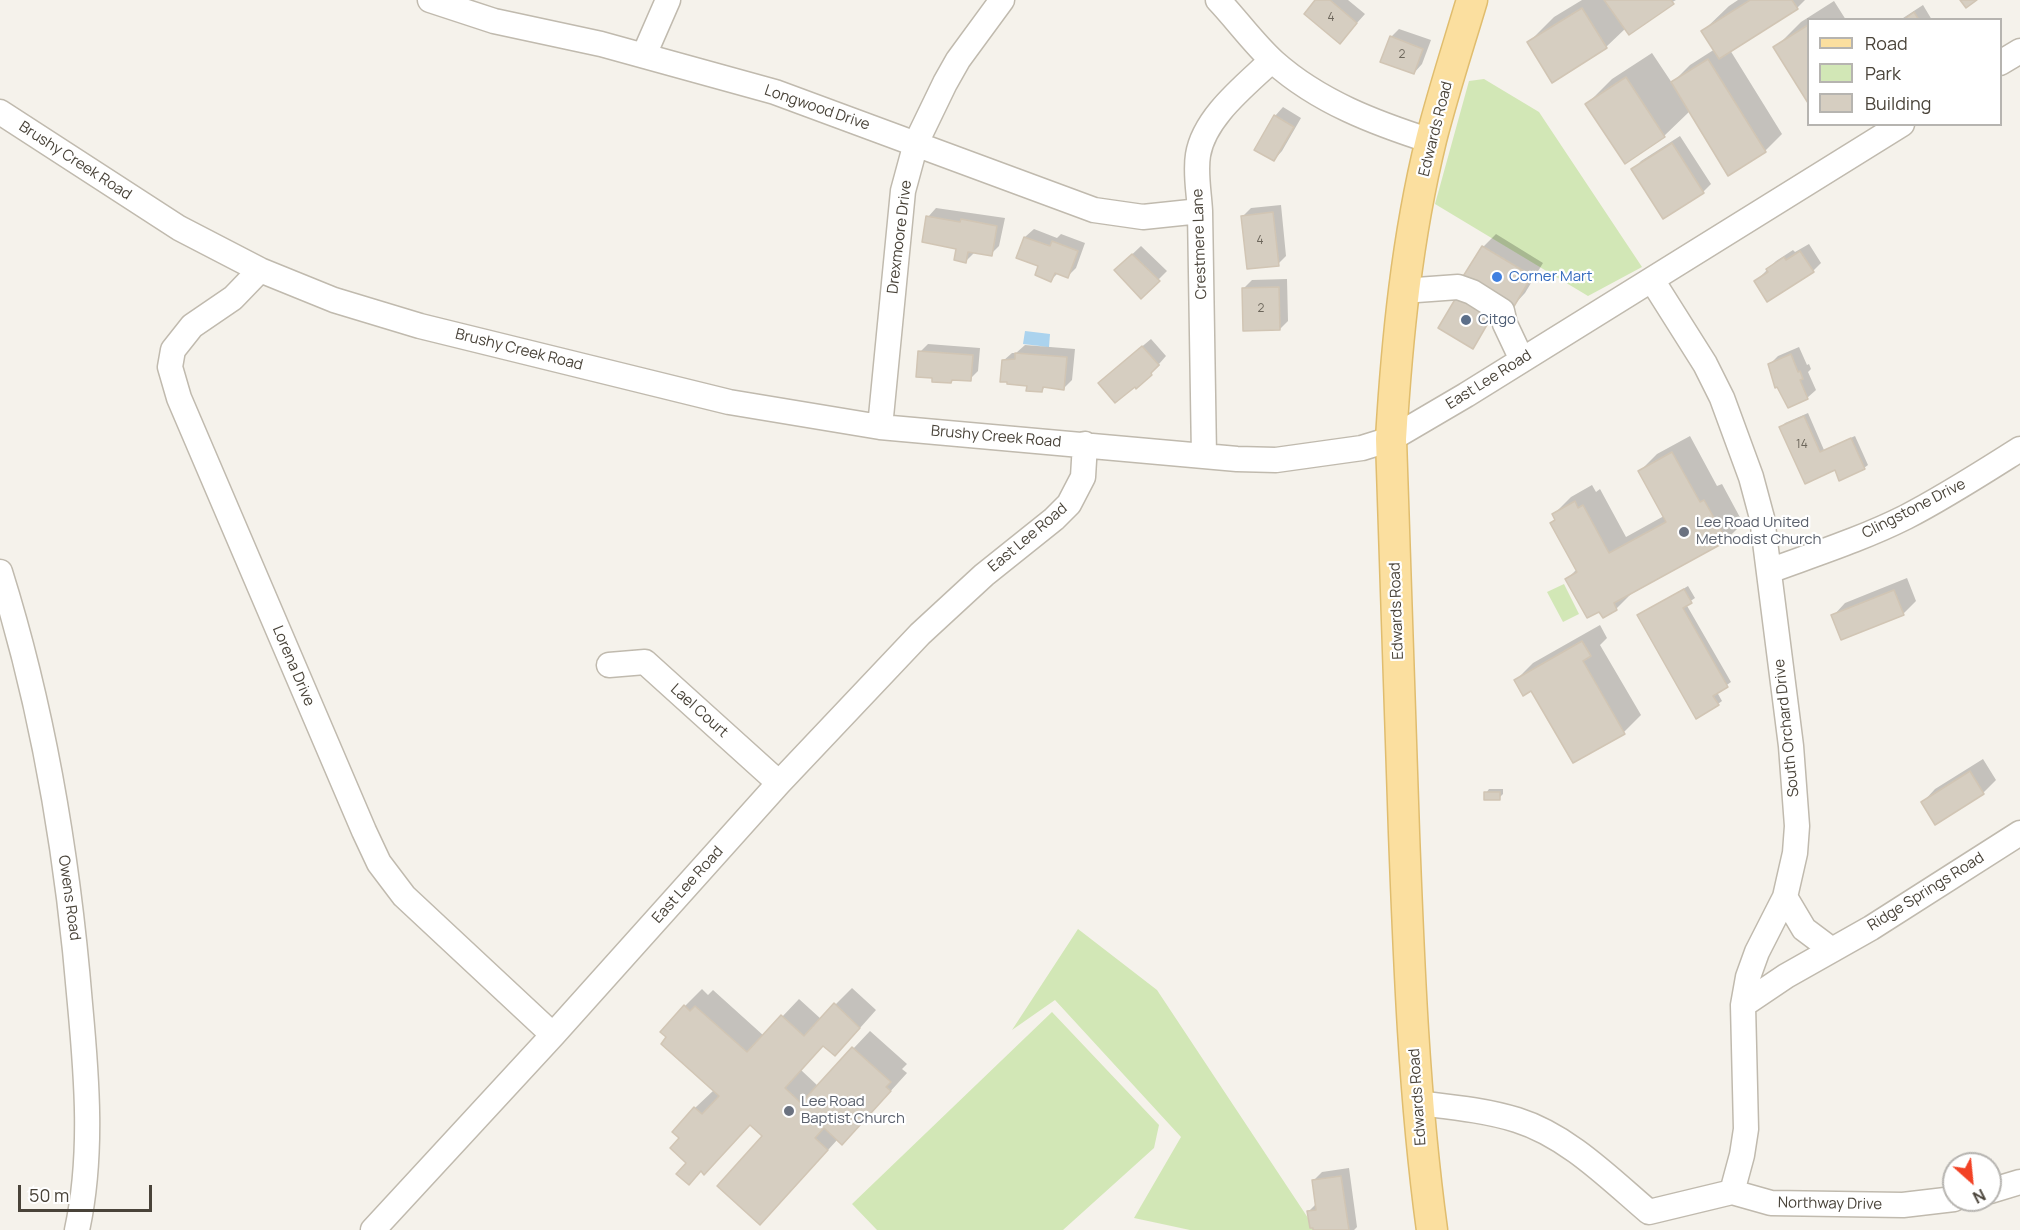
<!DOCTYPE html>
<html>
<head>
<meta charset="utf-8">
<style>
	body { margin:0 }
	#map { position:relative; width:2020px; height:1230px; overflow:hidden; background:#f5f2eb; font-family:Manrope,sans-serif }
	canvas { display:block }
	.legend { position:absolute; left:1807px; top:18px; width:195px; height:108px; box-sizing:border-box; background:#fff; border:2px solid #b6b4b0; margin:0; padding:8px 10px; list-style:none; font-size:18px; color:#494339 }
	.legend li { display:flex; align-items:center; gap:12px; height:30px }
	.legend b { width:30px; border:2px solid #b6b4b0 }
	.north { position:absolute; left:1942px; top:1152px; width:60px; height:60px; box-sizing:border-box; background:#fff; border:2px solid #b6b4b0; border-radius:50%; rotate:153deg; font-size:16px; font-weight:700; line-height:24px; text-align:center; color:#494339 }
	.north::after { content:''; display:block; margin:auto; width:21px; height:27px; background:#f24225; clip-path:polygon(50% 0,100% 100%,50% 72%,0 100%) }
	.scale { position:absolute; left:18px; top:1185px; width:134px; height:27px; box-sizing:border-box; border:3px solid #494339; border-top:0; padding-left:8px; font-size:18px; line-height:21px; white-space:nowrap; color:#494339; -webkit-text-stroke:4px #fff; paint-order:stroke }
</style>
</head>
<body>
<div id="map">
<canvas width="2020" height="1230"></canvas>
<ul class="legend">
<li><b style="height:8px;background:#fbdf9f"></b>Road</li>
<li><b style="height:16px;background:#d2e7b6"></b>Park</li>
<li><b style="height:16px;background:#d6cec1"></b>Building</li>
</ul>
<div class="north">N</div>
<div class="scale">50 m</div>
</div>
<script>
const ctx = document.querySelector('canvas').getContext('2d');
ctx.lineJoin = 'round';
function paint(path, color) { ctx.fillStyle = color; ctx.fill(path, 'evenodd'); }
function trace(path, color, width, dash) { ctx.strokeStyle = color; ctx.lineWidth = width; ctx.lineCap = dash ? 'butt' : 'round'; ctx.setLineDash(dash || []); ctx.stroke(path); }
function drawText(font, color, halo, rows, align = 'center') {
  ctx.font = font + ' Manrope,sans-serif'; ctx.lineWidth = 4.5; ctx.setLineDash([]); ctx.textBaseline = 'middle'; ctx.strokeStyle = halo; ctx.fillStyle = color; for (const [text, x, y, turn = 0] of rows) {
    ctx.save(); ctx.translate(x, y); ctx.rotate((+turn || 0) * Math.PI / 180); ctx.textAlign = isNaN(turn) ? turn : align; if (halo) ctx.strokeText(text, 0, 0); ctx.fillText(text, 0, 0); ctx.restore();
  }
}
paint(new Path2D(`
	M 1484,79 L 1539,112 L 1642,267 L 1588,296 L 1435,204 L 1469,81 Z
	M 1564,584 L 1579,614 L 1563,622 L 1547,592 Z
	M 1078,929 L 1157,990 L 1316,1230 L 1190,1230 L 1134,1218 L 1181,1137 L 1055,1000 L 1012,1030 Z
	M 1052,1012 L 1159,1125 L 1154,1148 L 1063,1230 L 877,1230 L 852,1204 Z`), '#d2e7b6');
paint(new Path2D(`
	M 1025,331 L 1050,334 L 1049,347 L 1023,344 Z`), '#abd3ee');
paint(new Path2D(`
	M 1317,0 L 1348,0 L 1365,14 L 1340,42 Z
	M 1582,0 L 1676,0 L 1626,28 L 1606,47 L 1529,42 L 1554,17 Z
	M 1738,0 L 1805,0 L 1797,8 L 1730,50 L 1782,134 L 1765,151 L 1690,111 L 1664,136 L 1625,162 L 1587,104 L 1612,79 L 1652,53 L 1672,83 L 1690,65 L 1715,49 L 1703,31 L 1729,6 Z
	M 1834,1 L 1846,20 L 1808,20 L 1808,100 L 1775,48 L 1801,22 Z
	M 1923,5 L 1932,20 L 1900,20 Z
	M 1399,29 L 1431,40 L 1422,64 L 1414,73 L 1391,37 Z
	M 1283,107 L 1301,118 L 1282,151 L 1274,160 L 1275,116 Z
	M 1680,136 L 1711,184 L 1703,192 L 1633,170 L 1641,161 Z
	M 1281,205 L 1286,256 L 1278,264 L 1243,216 L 1251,208 Z
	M 936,208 L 1005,218 L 999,246 L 991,254 L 974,253 L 966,261 L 958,247 L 928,217 Z
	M 1034,229 L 1057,238 L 1061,234 L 1085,243 L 1076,268 L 1068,276 L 1058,273 L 1051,280 L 1040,265 L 1018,257 L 1025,237 Z
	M 1496,234 L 1543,263 L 1525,293 L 1513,306 L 1483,247 Z
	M 1809,244 L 1821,263 L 1813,271 L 1756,281 L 1776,261 L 1793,250 L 1795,252 Z
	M 1141,246 L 1167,271 L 1141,297 L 1124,262 Z
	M 1287,279 L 1288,321 L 1280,329 L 1244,288 L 1252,280 Z
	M 1151,339 L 1166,356 L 1159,364 L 1160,365 L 1137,387 L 1108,375 Z
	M 928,344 L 980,348 L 978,371 L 970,379 L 954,378 L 951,382 L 920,352 Z
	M 1025,345 L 1075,349 L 1072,380 L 1064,388 L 1046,386 L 1042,390 L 1029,385 L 1003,361 L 1012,353 L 1016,353 Z
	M 1799,347 L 1807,365 L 1809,364 L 1811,369 L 1808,372 L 1816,390 L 1807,398 L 1770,364 L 1778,356 Z
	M 1808,413 L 1824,450 L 1855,436 L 1868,465 L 1864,468 L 1835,468 L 1781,427 L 1785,423 Z
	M 1690,436 L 1717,486 L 1722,484 L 1743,523 L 1726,540 L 1633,592 L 1616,609 L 1567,579 L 1577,569 L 1554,514 L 1571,497 L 1592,485 L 1596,492 L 1600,489 L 1626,537 L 1664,516 L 1640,471 L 1657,454 Z
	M 1907,578 L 1916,601 L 1903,614 L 1833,616 L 1845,603 Z
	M 1688,586 L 1695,598 L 1686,604 L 1731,682 L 1717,692 L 1722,701 L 1718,704 L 1639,616 Z
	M 1600,625 L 1607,638 L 1600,645 L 1641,715 L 1624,732 L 1516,680 L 1533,663 Z
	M 1983,759 L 1996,780 L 1984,792 L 1936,822 L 1923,802 L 1935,789 Z
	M 1489,789 L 1503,789 L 1503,794 L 1499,798 L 1486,793 Z
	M 852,988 L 876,1010 L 852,1037 L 824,1045 L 801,1070 L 818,1086 L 870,1031 L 907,1064 L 902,1069 L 907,1073 L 859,1126 L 842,1143 L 838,1139 L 777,1206 L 764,1136 L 751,1123 L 688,1163 L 681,1138 L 695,1108 L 714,1090 L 685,1006 L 702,989 L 708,995 L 713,990 L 764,1036 L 799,999 L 821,1019 Z
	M 1349,1168 L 1357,1227 L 1354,1230 L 1314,1230 L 1309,1211 L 1317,1203 L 1314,1180 L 1322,1172 Z`), '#0003');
const building = new Path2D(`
	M 1315,0 L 1330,0 L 1357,23 L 1340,44 L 1304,14 Z
	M 1604,0 L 1671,0 L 1674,4 L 1629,35 Z
	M 1750,0 L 1792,0 L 1798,9 L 1719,59 L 1701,31 Z
	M 1960,0 L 1977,0 L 1966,8 Z
	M 1582,8 L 1607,48 L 1552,83 L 1527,42 Z
	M 1914,12 L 1919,20 L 1903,20 Z
	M 1808,25 L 1808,103 L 1773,47 Z
	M 1390,36 L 1423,49 L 1414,74 L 1380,62 Z
	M 1708,59 L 1766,152 L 1728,176 L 1671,82 Z
	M 1626,77 L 1665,137 L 1625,164 L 1585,104 Z
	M 1274,115 L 1294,127 L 1274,161 L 1254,150 Z
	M 1672,143 L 1704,193 L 1663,219 L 1631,169 Z
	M 1273,212 L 1279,266 L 1247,269 L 1241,216 Z
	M 926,216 L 960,222 L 961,219 L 997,226 L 992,256 L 968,252 L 966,263 L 954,260 L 956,249 L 922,242 Z
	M 1024,237 L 1050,246 L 1052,241 L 1078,251 L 1068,278 L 1055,273 L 1051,282 L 1035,275 L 1038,266 L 1016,258 Z
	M 1482,246 L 1532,276 L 1513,308 L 1462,278 Z
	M 1800,251 L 1814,272 L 1767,302 L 1754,281 L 1768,272 L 1766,269 L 1784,257 L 1786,260 Z
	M 1132,254 L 1160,281 L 1141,299 L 1114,270 Z
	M 1279,287 L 1280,330 L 1243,331 L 1242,288 Z
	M 1460,291 L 1495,311 L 1473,349 L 1438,328 Z
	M 1142,346 L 1159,365 L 1151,373 L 1152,375 L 1136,389 L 1135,387 L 1115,403 L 1098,383 Z
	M 918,351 L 973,355 L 971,381 L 952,380 L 951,383 L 932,382 L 932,378 L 916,377 Z
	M 1015,353 L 1067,357 L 1064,390 L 1043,387 L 1042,392 L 1026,391 L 1027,386 L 1007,384 L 1007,382 L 1000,382 L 1002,360 L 1015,359 Z
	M 1791,354 L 1798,372 L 1800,371 L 1803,379 L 1800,380 L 1808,399 L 1788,408 L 1777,387 L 1775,388 L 1768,364 Z
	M 1804,416 L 1820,452 L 1851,438 L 1865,469 L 1839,481 L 1835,470 L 1805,484 L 1779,427 Z
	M 1672,452 L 1700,502 L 1704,500 L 1727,541 L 1614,603 L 1617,610 L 1603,618 L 1599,612 L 1587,618 L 1565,579 L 1577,572 L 1550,523 L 1555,520 L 1552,514 L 1575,501 L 1578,508 L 1583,505 L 1609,553 L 1666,522 L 1638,471 Z
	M 1684,589 L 1692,603 L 1683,608 L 1728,687 L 1713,696 L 1719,705 L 1696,719 L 1637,615 Z
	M 1894,590 L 1904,615 L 1841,640 L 1831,615 Z
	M 1582,641 L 1591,656 L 1583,661 L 1625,734 L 1573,763 L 1531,691 L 1523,696 L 1514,680 Z
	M 1970,771 L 1984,794 L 1935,825 L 1921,802 Z
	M 1484,792 L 1500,792 L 1500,800 L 1484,800 Z
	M 834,1003 L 860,1028 L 835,1056 L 823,1046 L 785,1088 L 801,1103 L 852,1047 L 891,1082 L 886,1087 L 891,1091 L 842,1145 L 824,1128 L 815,1138 L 828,1150 L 760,1225 L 717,1186 L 762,1136 L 750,1125 L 704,1175 L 701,1171 L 689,1185 L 676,1174 L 686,1163 L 670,1148 L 679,1138 L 672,1132 L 694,1107 L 702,1114 L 719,1096 L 661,1044 L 666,1037 L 660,1032 L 684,1005 L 690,1011 L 695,1006 L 747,1052 L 781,1015 L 804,1036 Z
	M 1341,1176 L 1349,1230 L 1313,1230 L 1313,1228 L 1310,1228 L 1307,1211 L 1316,1210 L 1312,1180 Z`);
paint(building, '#d6cec1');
trace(building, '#d1c5b4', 1.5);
const minor = new Path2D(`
	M 430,0 L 494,21 L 601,44 L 775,92 L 1094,210 L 1143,217 L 1200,211
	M 1218,0 C 1237,20 1254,44 1274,62 C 1319,102 1375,123 1431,141
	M 644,55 L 668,0
	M 2000,63 L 2020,51
	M 0,112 L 179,228 L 260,270 L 334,300 L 420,326 L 729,402 L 880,427 L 1237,459 L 1276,460 L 1362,448 L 1391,439 L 1466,395 L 1902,124
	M 260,270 L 233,298 L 192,326 L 173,350 L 170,367 L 179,398 L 364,831 L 379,863 L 404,896 L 553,1035
	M 1652,280 L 1705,364 L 1722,398 L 1751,477 L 1762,518 L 1791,746 L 1797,826 L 1795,853 L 1785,897 L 1757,952 L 1748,977 L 1743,1005 L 1746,1129 L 1742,1155 L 1732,1192
	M 1403,291 L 1458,287 L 1472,292 L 1502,311 L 1505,324 L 1522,360
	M 880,427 L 903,191 L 916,143 L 945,83 L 958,60 L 1002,0
	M 1204,456 L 1200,211 C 1199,192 1195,173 1198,155 C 1204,117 1246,85 1272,60
	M 1769,571 C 1815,554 1862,539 1906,517 C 1945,497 1982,473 2020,449
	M 0,572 C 44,712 68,858 80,1004 C 87,1079 93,1156 77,1230
	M 609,665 L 645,662 L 779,783
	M 1785,897 L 1804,929 L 1832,950
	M 1743,1005 L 1786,976 L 1871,928 L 2020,833
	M 1418,1103 C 1451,1107 1485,1110 1517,1120 C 1568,1136 1609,1178 1649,1212 L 1732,1192 L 1771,1203 L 1903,1205 L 1954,1199
	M 1990,1191 L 2020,1182
	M 373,1230 L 553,1035 L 779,783 L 920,634 L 984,575 L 1054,519 L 1069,504 L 1083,477 L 1085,444`);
const major = new Path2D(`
	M 1432,1230 C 1414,1098 1409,966 1404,833 C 1400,701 1395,570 1391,439 C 1397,339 1407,238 1431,140 C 1443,93 1458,47 1472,0`);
trace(minor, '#c0baae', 27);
trace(major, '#e0bd6e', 33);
trace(minor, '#fff', 24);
trace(major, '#fbdf9f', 30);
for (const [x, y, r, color] of [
	[1497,277,6,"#3f7fe0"],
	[1466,320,6,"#5c6f8a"],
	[1684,532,6,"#6b7280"],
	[789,1111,6,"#6b7280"]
]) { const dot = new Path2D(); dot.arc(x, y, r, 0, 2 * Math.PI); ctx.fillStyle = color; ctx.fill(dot); trace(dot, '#fff', 2); }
drawText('12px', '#6c665b', null, [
	["4",1331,18],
	["2",1402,55],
	["4",1260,241],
	["2",1261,309],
	["14",1802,445]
]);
drawText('15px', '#494339', '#fff', [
	["Longwood Drive",817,108,19],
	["Edwards Road",1436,129,-76],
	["Brushy Creek Road",75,161,33],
	["Drexmoore Drive",900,237,-83],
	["Crestmere Lane",1200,244,-92],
	["Brushy Creek Road",519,350,14],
	["East Lee Road",1489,380,-32],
	["Brushy Creek Road",996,437,5],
	["Clingstone Drive",1914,509,-27],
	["East Lee Road",1028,538,-40],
	["Edwards Road",1397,611,-92],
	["Lorena Drive",293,666,67],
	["Lael Court",699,711,42],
	["South Orchard Drive",1787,728,-96],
	["East Lee Road",688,885,-48],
	["Ridge Springs Road",1926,892,-32],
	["Owens Road",69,898,82],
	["Edwards Road",1418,1097,-94],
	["Northway Drive",1830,1204,1]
]);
drawText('15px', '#366cbe', '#fff', [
	["Corner Mart",1509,277]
], 'left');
drawText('15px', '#4e5e75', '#fff', [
	["Citgo",1478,320]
], 'left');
drawText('15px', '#5b616d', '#fff', [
	["Lee Road United",1696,523],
	["Methodist Church",1696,540],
	["Lee Road",801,1102],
	["Baptist Church",801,1119]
], 'left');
</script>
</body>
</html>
